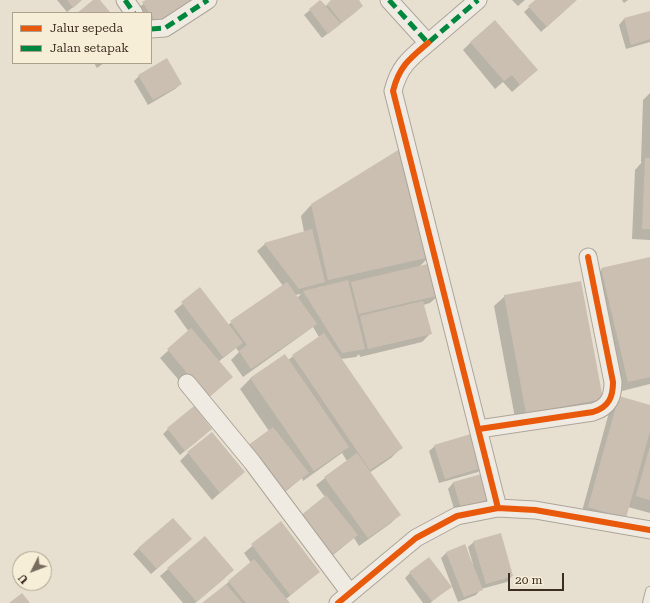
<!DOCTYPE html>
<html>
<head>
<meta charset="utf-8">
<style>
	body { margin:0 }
	#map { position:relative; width:650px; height:603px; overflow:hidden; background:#e7e0d1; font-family:"Roboto Serif",serif }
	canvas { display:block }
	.legend { position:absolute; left:12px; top:12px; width:140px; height:52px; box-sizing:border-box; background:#f7eed8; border:1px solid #ada18e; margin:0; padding:5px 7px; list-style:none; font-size:12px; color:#3d2e20 }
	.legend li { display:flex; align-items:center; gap:8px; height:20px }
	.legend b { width:20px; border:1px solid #ada18e }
	.north { position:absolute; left:12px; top:551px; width:40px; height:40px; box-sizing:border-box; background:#f7eed8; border:1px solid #ada18e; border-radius:50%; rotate:228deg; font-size:11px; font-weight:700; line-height:16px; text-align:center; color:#3d2e20 }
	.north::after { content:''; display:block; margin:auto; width:14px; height:18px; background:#786c5e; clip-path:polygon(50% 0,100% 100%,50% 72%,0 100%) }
	.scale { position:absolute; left:508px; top:573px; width:56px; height:18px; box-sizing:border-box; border:2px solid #3d2e20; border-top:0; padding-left:5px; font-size:12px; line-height:14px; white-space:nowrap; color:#3d2e20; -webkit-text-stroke:3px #f7eed8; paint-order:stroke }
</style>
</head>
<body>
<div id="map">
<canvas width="650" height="603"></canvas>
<ul class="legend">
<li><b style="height:5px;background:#e8590c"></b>Jalur sepeda</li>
<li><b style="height:5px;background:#00873e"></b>Jalan setapak</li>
</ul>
<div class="north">U</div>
<div class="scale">20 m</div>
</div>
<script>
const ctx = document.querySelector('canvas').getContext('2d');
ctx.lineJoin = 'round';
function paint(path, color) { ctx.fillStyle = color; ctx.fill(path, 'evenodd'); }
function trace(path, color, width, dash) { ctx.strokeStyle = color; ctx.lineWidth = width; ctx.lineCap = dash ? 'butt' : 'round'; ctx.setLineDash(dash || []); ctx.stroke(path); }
paint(new Path2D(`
	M 57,0 L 82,0 L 67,12 Z
	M 94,0 L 99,0 L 109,12 L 79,13 Z
	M 148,0 L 203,0 L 151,34 L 151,13 L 136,13 L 135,11 Z
	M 333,0 L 357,0 L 357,11 L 322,38 L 304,15 L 321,1 L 326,6 Z
	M 512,0 L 525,0 L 518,6 Z
	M 537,0 L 576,0 L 541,32 L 524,12 Z
	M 622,0 L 628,0 L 624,3 Z
	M 650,12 L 650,42 L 626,49 L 619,25 L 624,19 Z
	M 471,42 L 528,78 L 512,92 L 503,82 L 495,89 L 463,50 Z
	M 94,63 L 104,63 L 97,68 Z
	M 139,76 L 181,84 L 175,89 L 148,105 L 134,81 Z
	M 650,93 L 650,240 L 632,239 L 635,170 L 642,162 L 641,162 L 643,100 Z
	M 311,205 L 429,257 L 419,267 L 439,295 L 430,303 L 423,305 L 430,334 L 422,342 L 360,357 L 359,354 L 356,357 L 341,359 L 401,448 L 391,458 L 369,473 L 399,515 L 391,523 L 359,546 L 354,538 L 323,563 L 325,497 L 316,485 L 347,461 L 342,453 L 303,481 L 302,478 L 275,500 L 269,431 L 240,389 L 250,379 L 284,355 L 288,360 L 319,337 L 313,327 L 243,377 L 231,360 L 239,352 L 236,348 L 218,362 L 223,385 L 200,405 L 160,358 L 189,332 L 174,311 L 200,289 L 228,325 L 283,286 L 257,251 L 265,244 L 304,232 L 301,216 ZM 301,294 L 297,298 L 295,295 Z
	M 650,258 L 650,384 L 618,392 L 591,279 L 602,269 Z
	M 505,296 L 602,399 L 592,409 L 516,423 L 494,306 Z
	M 619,397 L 650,406 L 650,513 L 628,507 L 625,517 L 581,515 L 611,405 Z
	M 168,429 L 206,434 L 180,455 L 163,434 Z
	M 435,446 L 483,466 L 478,472 L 439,483 L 429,451 Z
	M 188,453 L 244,472 L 212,500 L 180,461 Z
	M 484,474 L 491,498 L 486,503 L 455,512 L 448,489 L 453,483 Z
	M 281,522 L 319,572 L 286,599 L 289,603 L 204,603 L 251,563 L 244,553 Z
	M 474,542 L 512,576 L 507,582 L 481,589 L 476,595 L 458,602 L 441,558 L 446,553 L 473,564 L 468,547 Z
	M 185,544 L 151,574 L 133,554 L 139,548 Z
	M 168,569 L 225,578 L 195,603 L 183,603 L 160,576 Z
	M 410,573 L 450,587 L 430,603 L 423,603 L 405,578 Z`), '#0003');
paint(new Path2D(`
	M 67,0 L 82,0 L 73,8 Z
	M 93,0 L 100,0 L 110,12 L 77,13 Z
	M 146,0 L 201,0 L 160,28 L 142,2 Z
	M 320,0 L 341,24 L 328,34 L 309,9 Z
	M 331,0 L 359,0 L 363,6 L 342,23 L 327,4 Z
	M 535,0 L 577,0 L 547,27 L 528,6 Z
	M 650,11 L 650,39 L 631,45 L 624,18 Z
	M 495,20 L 538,70 L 520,85 L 512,75 L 504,81 L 470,42 Z
	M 167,58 L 182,84 L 153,100 L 138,75 Z
	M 403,147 L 430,257 L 328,280 L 311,204 Z
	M 645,158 L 650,158 L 650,229 L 642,229 Z
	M 312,229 L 325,282 L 299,289 L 264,243 Z
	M 650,257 L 650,377 L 628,382 L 601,268 Z
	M 432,263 L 440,295 L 359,314 L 351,282 Z
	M 348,280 L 365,349 L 342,353 L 303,291 Z
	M 581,281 L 603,399 L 526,413 L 504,295 Z
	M 287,282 L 317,324 L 251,369 L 239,351 L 247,345 L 230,321 Z
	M 200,287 L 243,343 L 223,357 L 181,302 Z
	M 423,301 L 432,334 L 368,349 L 360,316 Z
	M 191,328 L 233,377 L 208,398 L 167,349 Z
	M 324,333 L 403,448 L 370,470 L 292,355 Z
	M 285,354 L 349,447 L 314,471 L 250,378 Z
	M 619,396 L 650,405 L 650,431 L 626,518 L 588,507 Z
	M 194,406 L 212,429 L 185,451 L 167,428 Z
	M 273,427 L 309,473 L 283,492 L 247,446 Z
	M 212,432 L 245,472 L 220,493 L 187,452 Z
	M 474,433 L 484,467 L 445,479 L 434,445 Z
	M 650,446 L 650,500 L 636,496 Z
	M 357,453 L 401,515 L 368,538 L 324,477 Z
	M 485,473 L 492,498 L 461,508 L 453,482 Z
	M 326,495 L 358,535 L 331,555 L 300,516 Z
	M 173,518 L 192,539 L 157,569 L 138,548 Z
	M 281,521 L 320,572 L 290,595 L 251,544 Z
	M 501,533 L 513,576 L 486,584 L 473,541 Z
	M 205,536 L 234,570 L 197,602 L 167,568 Z
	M 465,544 L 483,590 L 464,597 L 446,552 Z
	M 429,557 L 452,587 L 432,601 L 409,572 Z
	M 254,559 L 290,603 L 246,603 L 228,581 Z
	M 226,584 L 242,603 L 202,603 Z
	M 22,593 L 30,603 L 9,603 Z`), '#cbbfb2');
const service = new Path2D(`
	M 647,603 L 650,591`);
const minor = new Path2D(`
	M 125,0 L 134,13
	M 389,0 L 428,43 L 478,0
	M 151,29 L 165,28 L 208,0
	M 428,43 C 409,59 399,67 393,91 L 498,508
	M 187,383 L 252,462 L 350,593
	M 479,429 L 593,412 C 609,407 613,397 613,382 L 588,257
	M 338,603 L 416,538 L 457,516 L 498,508 L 535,510 L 650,530`);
trace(service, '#ada599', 10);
trace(minor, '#ada599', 19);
trace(service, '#efebe3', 8);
trace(minor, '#efebe3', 17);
trace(new Path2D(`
	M 125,0 L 134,13
	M 389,0 L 428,43 L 478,0
	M 151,29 L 165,28 L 208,0`), '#00873e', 5, [10, 5]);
trace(new Path2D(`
	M 428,43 C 409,59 399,67 393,91 L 498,508
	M 479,429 L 593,412 C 609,407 613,397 613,382 L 588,257
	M 338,603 L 416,538 L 457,516 L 498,508 L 535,510 L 650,530`), '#e8590c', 6);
</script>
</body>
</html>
